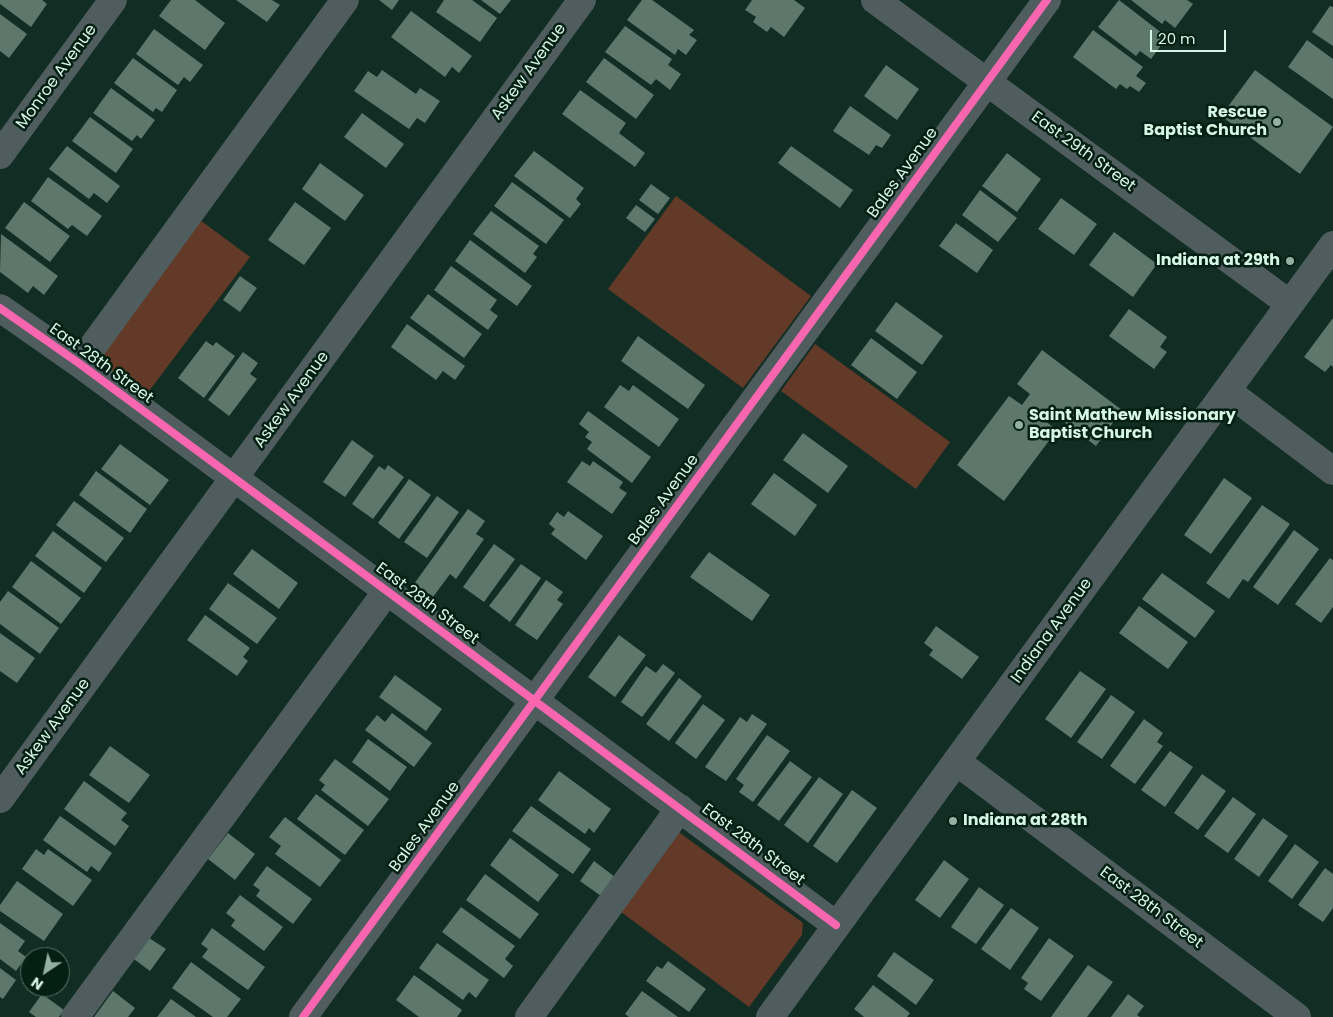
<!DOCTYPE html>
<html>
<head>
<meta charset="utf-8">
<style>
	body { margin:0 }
	#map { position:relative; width:1333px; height:1017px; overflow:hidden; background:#122e24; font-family:Poppins,sans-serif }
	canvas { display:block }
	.north { position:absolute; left:20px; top:947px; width:50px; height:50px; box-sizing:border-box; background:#041f13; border:1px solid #587567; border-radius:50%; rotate:214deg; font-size:14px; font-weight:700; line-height:20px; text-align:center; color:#d7f7e6 }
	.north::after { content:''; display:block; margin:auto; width:18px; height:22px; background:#92b1a2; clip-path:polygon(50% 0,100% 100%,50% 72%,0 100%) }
	.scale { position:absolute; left:1150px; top:30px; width:76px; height:22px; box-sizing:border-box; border:2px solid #d7f7e6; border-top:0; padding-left:6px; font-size:15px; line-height:18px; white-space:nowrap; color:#d7f7e6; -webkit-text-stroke:4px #041f13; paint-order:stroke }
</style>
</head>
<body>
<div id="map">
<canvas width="1333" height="1017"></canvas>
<div class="north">N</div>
<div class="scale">20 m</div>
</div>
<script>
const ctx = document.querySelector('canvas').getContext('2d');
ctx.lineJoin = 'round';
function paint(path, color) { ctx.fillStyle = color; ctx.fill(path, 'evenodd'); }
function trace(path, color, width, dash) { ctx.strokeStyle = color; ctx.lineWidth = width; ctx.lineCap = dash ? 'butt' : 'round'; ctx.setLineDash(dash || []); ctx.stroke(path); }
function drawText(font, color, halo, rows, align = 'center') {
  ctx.font = font + ' Poppins,sans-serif'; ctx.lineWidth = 5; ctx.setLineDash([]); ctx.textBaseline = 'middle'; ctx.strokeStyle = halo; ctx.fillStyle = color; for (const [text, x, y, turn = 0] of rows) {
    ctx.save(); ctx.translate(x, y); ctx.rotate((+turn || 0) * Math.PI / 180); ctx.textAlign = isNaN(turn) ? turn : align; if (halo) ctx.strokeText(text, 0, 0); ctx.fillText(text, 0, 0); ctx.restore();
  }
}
paint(new Path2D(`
	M 676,196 L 811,296 L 743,388 L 608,289 Z
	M 196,217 L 250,257 L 143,399 L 89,359 Z
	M 815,344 L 950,442 L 916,489 L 781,391 Z
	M 676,830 L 803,923 L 802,935 L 749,1007 L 617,909 Z`), '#623a27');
paint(new Path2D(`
	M 0,0 L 42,0 L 47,4 L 31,27 L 0,4 Z
	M 171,0 L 195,0 L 225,23 L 205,50 L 159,16 Z
	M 236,0 L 272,0 L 280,5 L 267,22 Z
	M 379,0 L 399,0 L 392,10 Z
	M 444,0 L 472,0 L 497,18 L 480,42 L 436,12 Z
	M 481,0 L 511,0 L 500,14 Z
	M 642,0 L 652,0 L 694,30 L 689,35 L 697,40 L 686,55 L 678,49 L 675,55 L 627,20 Z
	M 752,0 L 794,0 L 805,8 L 784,37 L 771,27 L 767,32 L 753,22 L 756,17 L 745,10 Z
	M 1119,0 L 1167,37 L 1151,59 L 1140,51 L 1136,56 L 1098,27 Z
	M 1131,0 L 1187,0 L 1193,4 L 1175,28 L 1165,20 L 1162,24 Z
	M 1330,6 L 1333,7 L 1333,46 L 1312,32 Z
	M 411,11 L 472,56 L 459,73 L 452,67 L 445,77 L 391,37 Z
	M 0,14 L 27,34 L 9,58 L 0,51 Z
	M 625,26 L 672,59 L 668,65 L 681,74 L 670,90 L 656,79 L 651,85 L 605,52 Z
	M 154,29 L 203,65 L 190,82 L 184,77 L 178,85 L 136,54 Z
	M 1093,30 L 1143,67 L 1136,76 L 1146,83 L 1139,92 L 1130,86 L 1127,89 L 1120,84 L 1116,89 L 1073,57 Z
	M 1307,40 L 1333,59 L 1333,99 L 1288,67 Z
	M 133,58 L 177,90 L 162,112 L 156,108 L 153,112 L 114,83 Z
	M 604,58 L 654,95 L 636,119 L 586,82 Z
	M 886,65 L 919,89 L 897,120 L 864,96 Z
	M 382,70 L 416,94 L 420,88 L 440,101 L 425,123 L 417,118 L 409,129 L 354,91 L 368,71 L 377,77 Z
	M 1255,70 L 1333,127 L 1300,174 L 1221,116 Z
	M 111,88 L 155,120 L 141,139 L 137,135 L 132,141 L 93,113 Z
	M 580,90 L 626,123 L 619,133 L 645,153 L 635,167 L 562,114 Z
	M 850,106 L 891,135 L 882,148 L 876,145 L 869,155 L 833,131 Z
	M 362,113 L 404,144 L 386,168 L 344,137 Z
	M 90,117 L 133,149 L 116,173 L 72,141 Z
	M 67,146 L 120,186 L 107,203 L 94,193 L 89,199 L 49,169 Z
	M 791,146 L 853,190 L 840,208 L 778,163 Z
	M 534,151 L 584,188 L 576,199 L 581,204 L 570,218 L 514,176 Z
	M 1007,153 L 1041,179 L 1017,212 L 982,186 Z
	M 320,163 L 364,195 L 345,221 L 302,189 Z
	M 48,177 L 102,216 L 87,236 L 72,225 L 68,229 L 31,201 Z
	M 512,182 L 564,220 L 546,244 L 494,206 Z
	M 651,184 L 670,198 L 658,214 L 639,200 Z
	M 980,190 L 1017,218 L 998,242 L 962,215 Z
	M 1061,198 L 1097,224 L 1074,255 L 1038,229 Z
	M 24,202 L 70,236 L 50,262 L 5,228 Z
	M 295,202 L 331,228 L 304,265 L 268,240 Z
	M 636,205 L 655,219 L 645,232 L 626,218 Z
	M 491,211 L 539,246 L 533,254 L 537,257 L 525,273 L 473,234 Z
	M 956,223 L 993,250 L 977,273 L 939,246 Z
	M 1114,232 L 1157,264 L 1133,297 L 1089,265 Z
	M 1,234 L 58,276 L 44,295 L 33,286 L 28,293 L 0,272 Z
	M 470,240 L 532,286 L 517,306 L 455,261 Z
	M 451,266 L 497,300 L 490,310 L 498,316 L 488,330 L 434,290 Z
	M 240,276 L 257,288 L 240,312 L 223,300 Z
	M 428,294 L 482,334 L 464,358 L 410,318 Z
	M 896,302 L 943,336 L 922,365 L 875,331 Z
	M 1129,309 L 1167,337 L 1160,347 L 1167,352 L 1154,369 L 1109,336 Z
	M 1333,318 L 1333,367 L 1331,365 L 1325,372 L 1304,357 Z
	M 407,324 L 465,366 L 455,380 L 443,371 L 436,380 L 391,347 Z
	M 638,336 L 705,385 L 688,409 L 621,361 Z
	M 871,338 L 917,372 L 897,399 L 851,365 Z
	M 206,341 L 213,346 L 216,342 L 235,356 L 204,398 L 178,378 Z
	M 1042,350 L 1122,410 L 1096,446 L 1051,412 L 1044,420 L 1057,430 L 1004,501 L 957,465 L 1009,396 L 1022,405 L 1030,394 L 1017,384 Z
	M 243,352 L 258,363 L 250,374 L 257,379 L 229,416 L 208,400 Z
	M 620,385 L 629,391 L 633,385 L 679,419 L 659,447 L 604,407 Z
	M 588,411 L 651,457 L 632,483 L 587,449 L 592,442 L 585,437 L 589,432 L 579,424 Z
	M 803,433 L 848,466 L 828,493 L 783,460 Z
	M 352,440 L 374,456 L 345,497 L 323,482 Z
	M 120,444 L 169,480 L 150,505 L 101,469 Z
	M 582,461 L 590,466 L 593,461 L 623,482 L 619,488 L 627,493 L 612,514 L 567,482 Z
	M 388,465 L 404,477 L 373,519 L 352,504 L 379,466 L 385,470 Z
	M 96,471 L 147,509 L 130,533 L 79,495 Z
	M 774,473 L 817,505 L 795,536 L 751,504 Z
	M 1224,478 L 1252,498 L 1211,554 L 1184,535 Z
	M 409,479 L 431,495 L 399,539 L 378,523 Z
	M 437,496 L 459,512 L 427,558 L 404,542 Z
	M 74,501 L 124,538 L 106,562 L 56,525 Z
	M 1262,505 L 1290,524 L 1248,582 L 1243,579 L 1229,599 L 1206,583 Z
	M 468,509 L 485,521 L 476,534 L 484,539 L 456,579 L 450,574 L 433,597 L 414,584 Z
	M 568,511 L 603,536 L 586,560 L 551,534 L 555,529 L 549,524 L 557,512 L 564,517 Z
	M 1294,530 L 1319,549 L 1278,605 L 1253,587 Z
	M 53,531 L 102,568 L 84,593 L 35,556 Z
	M 494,544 L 515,559 L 484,602 L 463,587 Z
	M 252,549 L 298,583 L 279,609 L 233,574 Z
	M 709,552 L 770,595 L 752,621 L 690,577 Z
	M 1330,558 L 1333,560 L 1333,607 L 1321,623 L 1295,604 Z
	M 31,561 L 81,598 L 61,624 L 12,587 Z
	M 521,564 L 541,578 L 510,622 L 489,606 Z
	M 1162,573 L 1215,611 L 1195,638 L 1142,599 Z
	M 546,580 L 563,592 L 557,600 L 563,604 L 537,640 L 515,625 Z
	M 228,583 L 277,618 L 257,644 L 209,609 Z
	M 8,591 L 59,628 L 40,654 L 0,624 L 0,602 Z
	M 1139,606 L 1188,642 L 1168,669 L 1119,633 Z
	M 205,615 L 250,648 L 243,657 L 248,661 L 237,676 L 187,640 Z
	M 936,626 L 979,657 L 962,679 L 929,655 L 933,650 L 924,643 Z
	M 0,633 L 35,658 L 17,683 L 0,671 Z
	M 619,635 L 646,655 L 615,697 L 588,677 Z
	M 663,664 L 675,673 L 642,717 L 621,702 L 646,666 L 656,673 Z
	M 1080,671 L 1106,689 L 1071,738 L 1045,719 Z
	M 395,675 L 442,709 L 426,731 L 379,697 Z
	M 679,678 L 702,696 L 669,741 L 646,724 Z
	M 1111,695 L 1135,712 L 1102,759 L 1077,742 Z
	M 703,704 L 725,720 L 696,759 L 675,743 Z
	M 392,713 L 432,743 L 414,767 L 365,730 L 377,715 L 385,722 Z
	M 752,714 L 767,724 L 726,781 L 705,767 L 740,717 L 747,722 Z
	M 1144,719 L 1163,733 L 1157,742 L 1163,746 L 1135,784 L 1110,766 Z
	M 767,735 L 790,751 L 753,802 L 739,792 L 744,785 L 736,779 Z
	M 368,739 L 407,767 L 390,791 L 352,762 Z
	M 110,746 L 150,775 L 129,803 L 89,775 Z
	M 1170,751 L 1193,767 L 1165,807 L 1141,790 Z
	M 335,759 L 389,799 L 368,826 L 321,790 L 325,785 L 319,780 Z
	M 790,761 L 812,777 L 779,821 L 757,805 Z
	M 559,771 L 611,809 L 594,833 L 589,828 L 585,834 L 538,800 Z
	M 1202,774 L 1226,791 L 1198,830 L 1174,813 Z
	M 819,777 L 843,794 L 808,843 L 784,825 Z
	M 84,781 L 127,813 L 121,820 L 129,826 L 115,846 L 64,809 Z
	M 852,790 L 877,808 L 837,863 L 813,846 Z
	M 316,794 L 364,830 L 345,855 L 297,819 Z
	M 1233,797 L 1256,814 L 1228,853 L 1204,836 Z
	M 531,806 L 591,849 L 573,874 L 512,831 Z
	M 60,816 L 112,853 L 99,872 L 91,866 L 87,872 L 43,840 Z
	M 285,817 L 341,860 L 320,887 L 275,854 L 281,846 L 269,837 Z
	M 1263,818 L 1288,836 L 1259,877 L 1234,859 Z
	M 228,833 L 255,854 L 235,880 L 208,859 Z
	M 510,838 L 559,875 L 538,902 L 490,865 Z
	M 1295,844 L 1319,862 L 1292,899 L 1268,881 Z
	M 36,849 L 44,855 L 48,849 L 92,880 L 73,906 L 22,869 Z
	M 944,860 L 969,879 L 940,918 L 915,900 Z
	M 594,861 L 615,877 L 601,896 L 580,881 Z
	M 267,866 L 312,899 L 293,924 L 256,896 L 260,890 L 253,885 Z
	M 1325,868 L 1333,874 L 1333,908 L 1323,922 L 1298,905 Z
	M 485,874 L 539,914 L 520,939 L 466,900 Z
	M 17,881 L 63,914 L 44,941 L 0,911 L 0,905 Z
	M 979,887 L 1004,905 L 976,944 L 951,927 Z
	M 240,895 L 283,927 L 264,951 L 231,926 L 235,920 L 226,913 Z
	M 461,907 L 515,946 L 505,959 L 513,966 L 504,978 L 442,932 Z
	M 1011,908 L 1039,928 L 1010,970 L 981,949 Z
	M 0,923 L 25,941 L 18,951 L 26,957 L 16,971 L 0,959 Z
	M 212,928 L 265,967 L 248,990 L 202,957 L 208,949 L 201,944 Z
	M 146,936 L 166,949 L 150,971 L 131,957 Z
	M 1049,938 L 1074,956 L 1041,1001 L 1024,989 L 1028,983 L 1021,978 Z
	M 437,943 L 489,980 L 476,998 L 469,992 L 463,1000 L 419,968 Z
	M 894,952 L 934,980 L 916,1005 L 877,976 Z
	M 668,961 L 706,989 L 689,1012 L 646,981 L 657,966 L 662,969 Z
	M 191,962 L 241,999 L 227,1017 L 213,1017 L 172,988 Z
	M 1088,965 L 1113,982 L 1087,1017 L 1051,1017 Z
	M 0,968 L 16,980 L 3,999 L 0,997 Z
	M 414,975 L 462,1010 L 457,1017 L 419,1017 L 396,1000 Z
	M 873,985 L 910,1013 L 907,1017 L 864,1017 L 854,1009 Z
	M 113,991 L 135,1008 L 128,1017 L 94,1017 Z
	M 642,991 L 678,1017 L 629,1017 L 625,1014 Z
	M 42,994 L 64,1010 L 59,1017 L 36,1017 L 29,1012 Z
	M 1128,994 L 1144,1006 L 1137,1015 L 1140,1017 L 1111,1017 Z
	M 171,999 L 196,1017 L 157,1017 Z`), '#5d776c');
trace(new Path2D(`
	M 875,0 L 1290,304
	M 0,155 L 113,0
	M 0,308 L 80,364 L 387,591 L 836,925
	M 80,364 L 345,0
	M 1227,391 L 1333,471
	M 957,762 L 1297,1017
	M 0,799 L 582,0
	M 75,1017 L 387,591
	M 303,1017 L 1047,0
	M 529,1017 L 680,808
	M 770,1017 L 1333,245`), '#505d5f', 28);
trace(new Path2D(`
	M 0,308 L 80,364 L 387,591 L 836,925
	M 303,1017 L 1047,0`), '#f766af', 8);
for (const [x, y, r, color] of [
	[1277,122,5,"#92b1a2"],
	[1290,261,5,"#92b1a2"],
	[1019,425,5,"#92b1a2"],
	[953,821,5,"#92b1a2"]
]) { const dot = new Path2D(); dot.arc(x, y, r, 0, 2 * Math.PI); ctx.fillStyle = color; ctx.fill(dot); trace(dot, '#041f13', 2); }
drawText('16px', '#d7f7e6', '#041f13', [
	["Askew Avenue",529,72,-54],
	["Monroe Avenue",57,77,-54],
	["East 29th Street",1083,152,36],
	["Bales Avenue",903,173,-54],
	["East 28th Street",101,364,36],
	["Askew Avenue",292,400,-54],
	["Bales Avenue",664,500,-54],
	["East 28th Street",427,604,37],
	["Indiana Avenue",1052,631,-54],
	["Askew Avenue",53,727,-54],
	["Bales Avenue",425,827,-54],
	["East 28th Street",753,845,37],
	["East 28th Street",1151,908,37]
]);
drawText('bold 16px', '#d7f7e6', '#041f13', [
	["Rescue",1267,113],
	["Baptist Church",1267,131],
	["Indiana at 29th",1280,261],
	["Saint Mathew Missionary",1029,416,"left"],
	["Baptist Church",1029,434,"left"],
	["Indiana at 28th",963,821,"left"]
], 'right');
</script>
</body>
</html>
